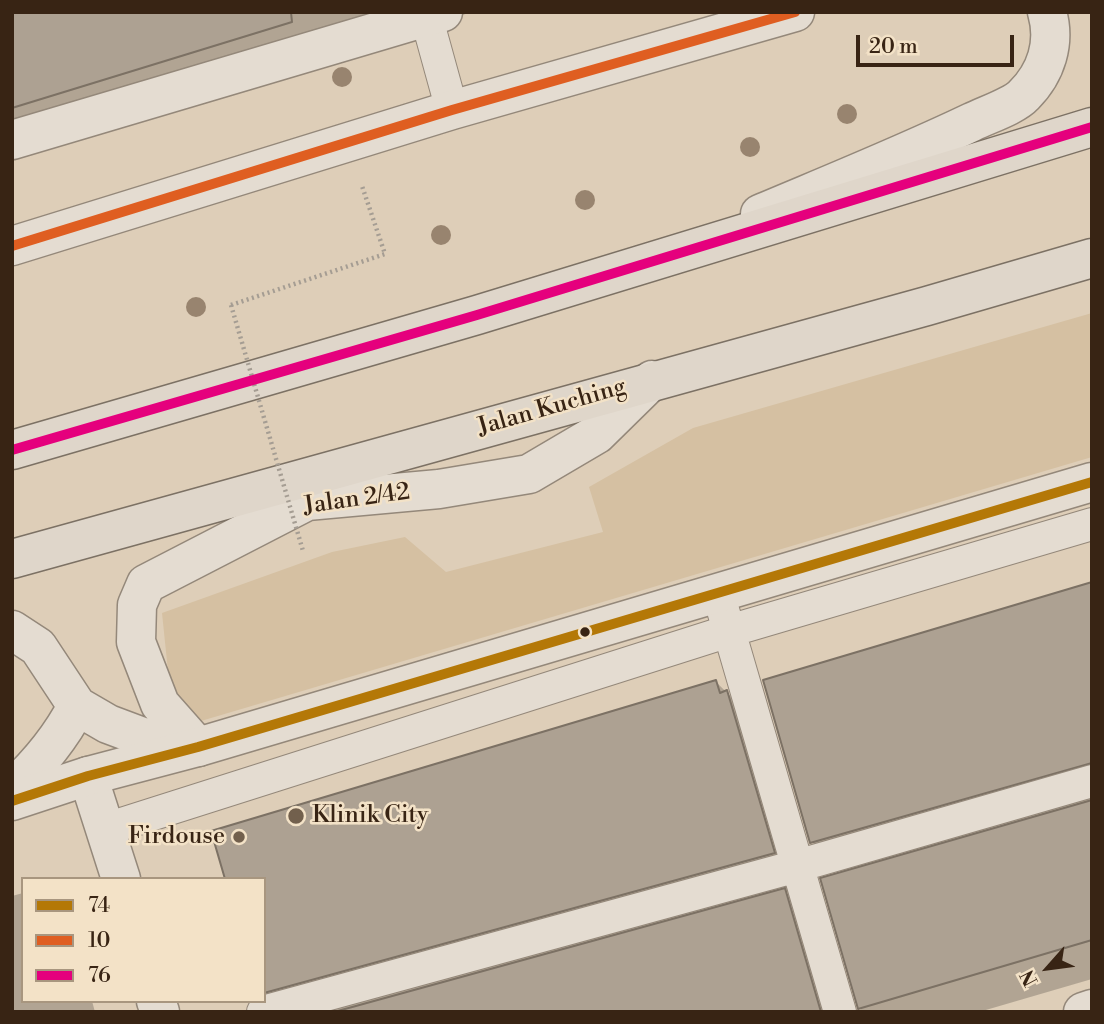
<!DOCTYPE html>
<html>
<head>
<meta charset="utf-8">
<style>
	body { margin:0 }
	#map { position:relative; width:1104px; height:1024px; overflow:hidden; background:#deceb8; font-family:"Libre Bodoni",serif }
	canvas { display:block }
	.frame { position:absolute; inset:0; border:14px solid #382414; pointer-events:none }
	.legend { position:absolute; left:21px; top:877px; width:245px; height:126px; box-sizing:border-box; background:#f3e2c7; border:2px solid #a8967f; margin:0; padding:9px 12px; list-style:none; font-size:21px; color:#382414 }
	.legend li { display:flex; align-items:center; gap:14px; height:35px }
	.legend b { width:35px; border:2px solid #a8967f }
	.north { position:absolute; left:1013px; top:933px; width:70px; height:70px; -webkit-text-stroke:5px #f3e2c7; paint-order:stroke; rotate:242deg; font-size:19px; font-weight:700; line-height:28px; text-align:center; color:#382414 }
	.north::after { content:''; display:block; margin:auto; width:24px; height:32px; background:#382414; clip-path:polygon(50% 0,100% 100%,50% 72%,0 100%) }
	.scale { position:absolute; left:856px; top:35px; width:158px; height:32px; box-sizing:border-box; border:4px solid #382414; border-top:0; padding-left:9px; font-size:21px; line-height:24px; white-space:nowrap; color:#382414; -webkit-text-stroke:5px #f3e2c7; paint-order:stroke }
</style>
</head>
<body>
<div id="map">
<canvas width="1104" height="1024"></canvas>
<div class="frame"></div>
<ul class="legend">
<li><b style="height:9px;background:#b47807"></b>74</li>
<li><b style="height:9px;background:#df5e21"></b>10</li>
<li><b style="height:9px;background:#e5007d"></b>76</li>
</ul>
<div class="north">N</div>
<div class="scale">20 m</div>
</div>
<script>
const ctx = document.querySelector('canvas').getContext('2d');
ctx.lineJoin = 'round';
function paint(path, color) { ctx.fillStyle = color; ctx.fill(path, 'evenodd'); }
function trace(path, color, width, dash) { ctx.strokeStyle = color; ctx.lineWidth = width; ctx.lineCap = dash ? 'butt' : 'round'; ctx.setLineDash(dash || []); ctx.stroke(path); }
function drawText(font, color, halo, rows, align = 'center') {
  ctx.font = font + ' "Libre Bodoni",serif'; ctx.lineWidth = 5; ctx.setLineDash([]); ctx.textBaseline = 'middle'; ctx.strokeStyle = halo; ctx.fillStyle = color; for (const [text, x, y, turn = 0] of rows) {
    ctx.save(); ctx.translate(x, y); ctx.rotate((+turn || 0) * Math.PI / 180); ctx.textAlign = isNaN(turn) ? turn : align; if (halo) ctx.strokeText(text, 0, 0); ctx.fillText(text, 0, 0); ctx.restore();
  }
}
paint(new Path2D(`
	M 1092,313 L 1092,457 L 174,729 L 162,613 L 332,552 L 405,537 L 446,572 L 603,532 L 589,487 L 693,428 Z`), '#d5c0a2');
paint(new Path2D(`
	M 12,12 L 472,12 L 12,153 Z
	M 1092,584 L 1092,979 L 979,1012 L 863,1012 L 859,1008 L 843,874 L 812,842 Z
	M 716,682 L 761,726 L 808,887 L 787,893 L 809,915 L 837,1012 L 280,1012 L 264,996 L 264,879 Z
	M 23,893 L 23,1001 L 92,1001 L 95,1012 L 12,1012 L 12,896 Z`), '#0003');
const building = new Path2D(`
	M 12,12 L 291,12 L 292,22 L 12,108 Z
	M 1092,582 L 1092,763 L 810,843 L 763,680 Z
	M 716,680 L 720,693 L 727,690 L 775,853 L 264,993 L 264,879 L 225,879 L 211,831 Z
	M 1092,800 L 1092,940 L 858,1009 L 820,878 Z
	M 785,888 L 821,1012 L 334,1012 Z`);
paint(building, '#ada192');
trace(building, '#7c7164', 2);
const service = new Path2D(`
	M 425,12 L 452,110
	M 723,610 L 840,1012
	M 106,829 L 729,631 L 1092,524
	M 263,1012 L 797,866 L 1092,781`);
const minor = new Path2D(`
	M 12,140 L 443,12
	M 760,214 C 831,184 903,155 972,122 C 986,115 1014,106 1024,95 C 1046,73 1056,43 1047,12
	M 12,246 L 452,110 L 795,12
	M 12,630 L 38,647 L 77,706 L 108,724 L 180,751
	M 198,747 L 160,704 L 136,642 L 137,605 L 146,584 L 307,501 L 439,489 L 529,474 L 597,434 L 652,380
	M 88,776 L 121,879
	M 12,789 C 39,764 60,739 77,706
	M 156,1001 L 160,1012
	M 1083,1012 L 1092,1009`);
const tertiary = new Path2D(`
	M 12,801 L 88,776 L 198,747 L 1092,482`);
const trunk = new Path2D(`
	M 12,450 L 477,315 L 1092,127
	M 12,559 L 927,306 L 1092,258`);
trace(service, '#94887a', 34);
trace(minor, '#94887a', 41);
trace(tertiary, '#94887a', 41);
trace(trunk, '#7c7164', 41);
trace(new Path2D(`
	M 231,305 L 385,254 L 362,186`), '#a59d93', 4.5, [2, 3.5]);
trace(service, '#e4dcd1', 32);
trace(minor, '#e4dcd1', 38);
trace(tertiary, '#e4dcd1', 38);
trace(trunk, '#dfd6ca', 38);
trace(new Path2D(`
	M 231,305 L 303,551`), '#a59d93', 4.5, [2, 3.5]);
trace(new Path2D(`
	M 12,801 L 88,776 L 198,747 L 1092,482`), '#b47807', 10);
trace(new Path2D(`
	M 12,246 L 452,110 L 795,12`), '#df5e21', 10);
trace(new Path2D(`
	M 12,450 L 477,315 L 1092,127`), '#e5007d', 10);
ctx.fillStyle = '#98846f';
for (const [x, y] of [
	[342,77],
	[847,114],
	[750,147],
	[585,200],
	[441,235],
	[196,307]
]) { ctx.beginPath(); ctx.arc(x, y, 10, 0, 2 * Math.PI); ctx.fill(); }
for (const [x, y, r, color] of [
	[585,632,6,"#382414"],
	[296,816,9,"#72604d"],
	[239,837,7,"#72604d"]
]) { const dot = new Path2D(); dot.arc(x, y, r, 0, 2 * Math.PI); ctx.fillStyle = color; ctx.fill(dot); trace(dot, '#f3e2c7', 2.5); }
drawText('24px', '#382414', '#f3e2c7', [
	["Jalan Kuching",552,408,-16],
	["Jalan 2/42",357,500,-8]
]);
drawText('24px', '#382414', '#f3e2c7', [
	["Klinik City",312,816],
	["Firdouse",225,837,"right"]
], 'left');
</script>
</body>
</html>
